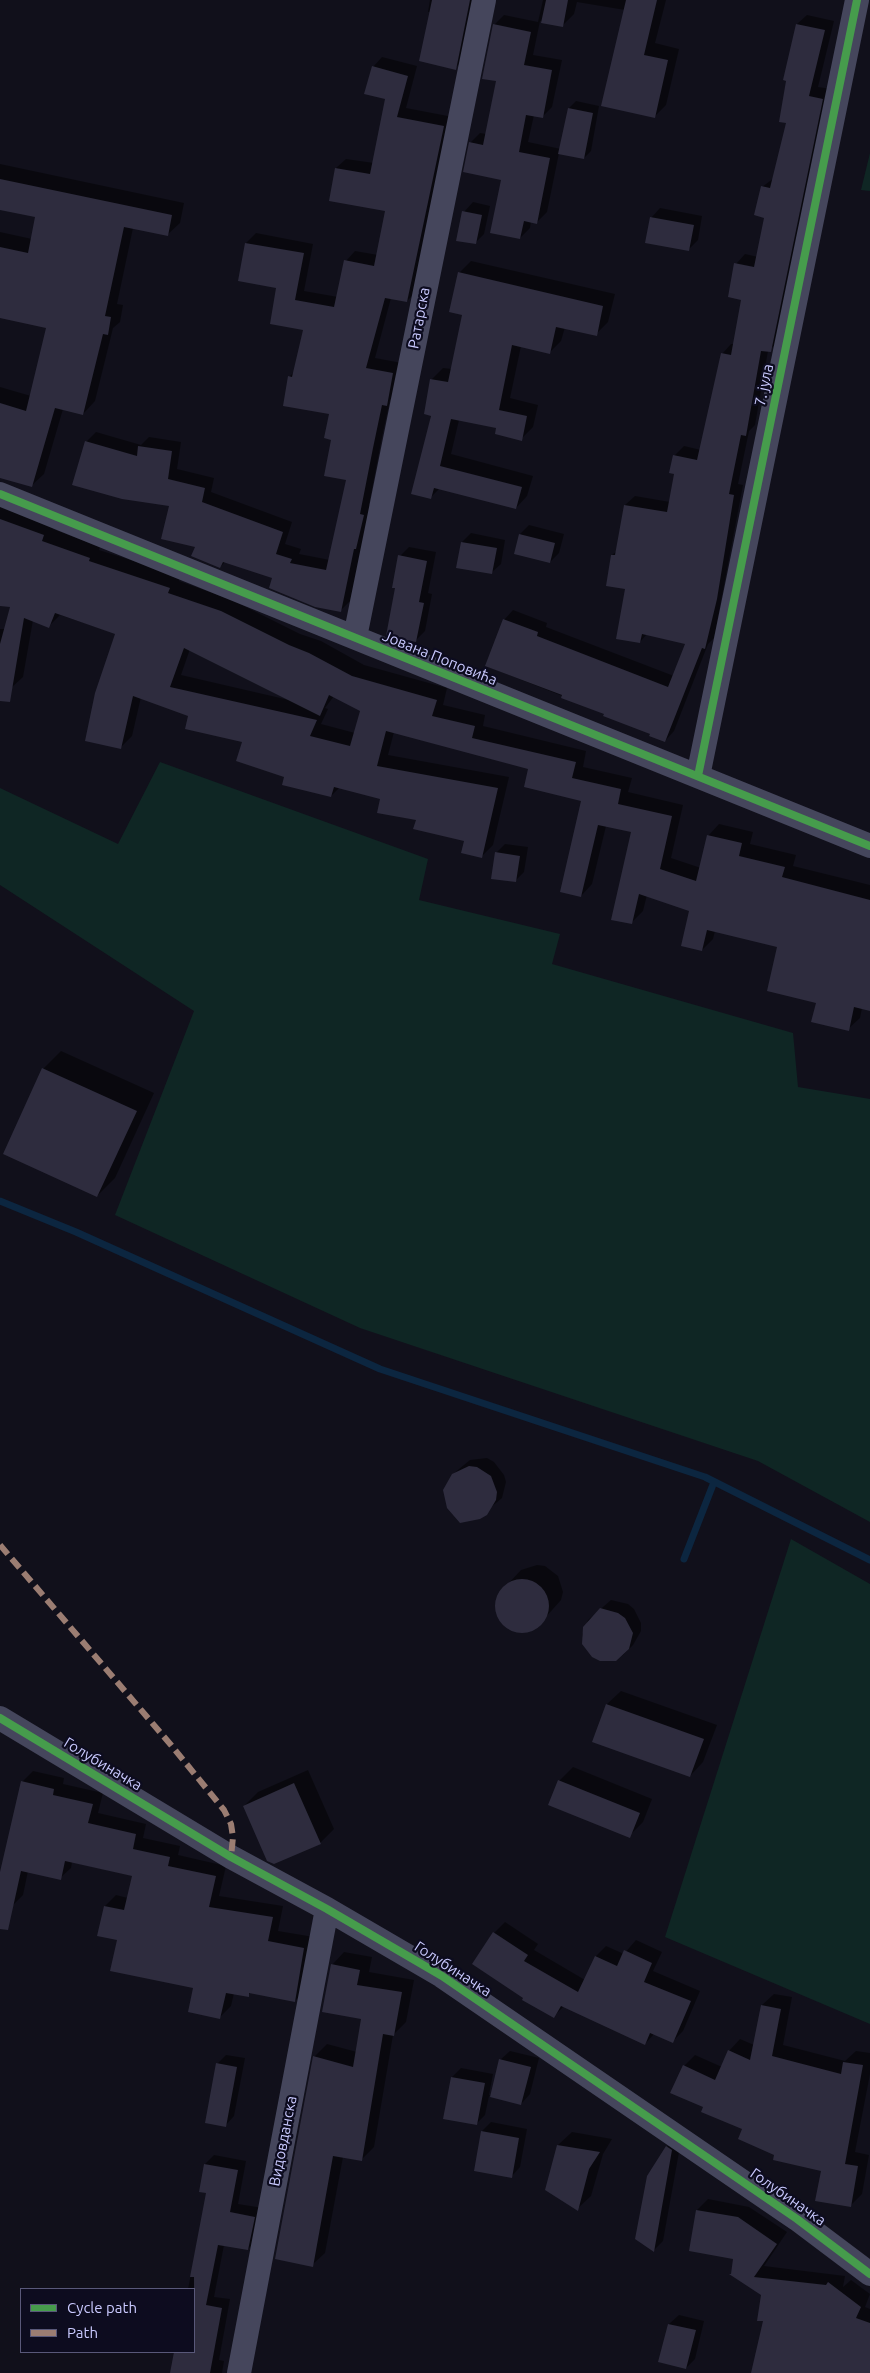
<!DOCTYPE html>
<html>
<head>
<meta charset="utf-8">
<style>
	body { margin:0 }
	#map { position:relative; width:870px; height:2373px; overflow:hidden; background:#11101b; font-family:Ubuntu,sans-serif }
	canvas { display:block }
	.legend { position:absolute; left:20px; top:2288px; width:175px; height:65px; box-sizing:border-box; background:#0d0c1f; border:1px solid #595879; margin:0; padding:6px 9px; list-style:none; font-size:15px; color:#cacaff }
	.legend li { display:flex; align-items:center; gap:10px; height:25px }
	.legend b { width:25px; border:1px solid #595879 }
</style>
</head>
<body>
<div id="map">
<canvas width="870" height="2373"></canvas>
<ul class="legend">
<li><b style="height:6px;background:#469c4c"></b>Cycle path</li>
<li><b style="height:6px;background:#9b7d72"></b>Path</li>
</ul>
</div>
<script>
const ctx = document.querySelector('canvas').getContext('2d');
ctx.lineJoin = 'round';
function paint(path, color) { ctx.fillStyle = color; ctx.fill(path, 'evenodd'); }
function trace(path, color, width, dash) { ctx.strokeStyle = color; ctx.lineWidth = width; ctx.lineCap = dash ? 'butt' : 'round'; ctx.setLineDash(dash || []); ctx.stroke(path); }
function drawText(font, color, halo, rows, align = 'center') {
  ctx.font = font + ' Ubuntu,sans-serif'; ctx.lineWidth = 4.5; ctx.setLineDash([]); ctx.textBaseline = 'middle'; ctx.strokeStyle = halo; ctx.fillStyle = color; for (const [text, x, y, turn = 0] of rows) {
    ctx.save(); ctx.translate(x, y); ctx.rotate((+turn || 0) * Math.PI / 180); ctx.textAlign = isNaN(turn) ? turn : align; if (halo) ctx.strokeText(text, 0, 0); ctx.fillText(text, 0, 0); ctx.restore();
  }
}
paint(new Path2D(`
	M 870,153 L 870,191 L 861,190 Z
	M 160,762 L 428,859 L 419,900 L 560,934 L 552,964 L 793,1033 L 798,1087 L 870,1099 L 870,1522 L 758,1461 L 360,1328 L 115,1215 L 194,1011 L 0,885 L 0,788 L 118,844 Z
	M 791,1539 L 870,1584 L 870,2024 L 665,1937 Z`), '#0f2624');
paint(new Path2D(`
	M 430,0 L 479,0 L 467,57 L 455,68 L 431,12 L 428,12 Z
	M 543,0 L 666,0 L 655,43 L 679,49 L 666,105 L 654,117 L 625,10 L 577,2 L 574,14 L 562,26 L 540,21 L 533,55 L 562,60 L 552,107 L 542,117 L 534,115 L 528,142 L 561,149 L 569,108 L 576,101 L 599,106 L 591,151 L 584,158 L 559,153 L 547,212 L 537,222 L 531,221 L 530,228 L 520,238 L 502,179 L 470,143 L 480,133 L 486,134 L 497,80 L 494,25 L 504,15 L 538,22 Z
	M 807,15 L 834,21 L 818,87 L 832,89 L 780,341 L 768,351 L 755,425 L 749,431 L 738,484 L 743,485 L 714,638 L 708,644 L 674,731 L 665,741 L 606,713 L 486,666 L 504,620 L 513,610 L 547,623 L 546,627 L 674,676 L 687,644 L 647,634 L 640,642 L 626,588 L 612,555 L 617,551 L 625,505 L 635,496 L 670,502 L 676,473 L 674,456 L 684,446 L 701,450 L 722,354 L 731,344 L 734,344 L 742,299 L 736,264 L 745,254 L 758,257 L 766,217 L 762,187 L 774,178 L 788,122 L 797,24 Z
	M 382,57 L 417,66 L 406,108 L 453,117 L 417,291 L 407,301 L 391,298 L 375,358 L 402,363 L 396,394 L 390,400 L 382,437 L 369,505 L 373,506 L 350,601 L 340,611 L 274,577 L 225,562 L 220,567 L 197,546 L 171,505 L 86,442 L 96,432 L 141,445 L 149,437 L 181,442 L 177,469 L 214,478 L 211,492 L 292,522 L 285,544 L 301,549 L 299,554 L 330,560 L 348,479 L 332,439 L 330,413 L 289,377 L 294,372 L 304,329 L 246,243 L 256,233 L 313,244 L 304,291 L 338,297 L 346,261 L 355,251 L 378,255 L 387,210 L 336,168 L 346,159 L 374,163 L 386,99 L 373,67 Z
	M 0,164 L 184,203 L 180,223 L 167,235 L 133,228 L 117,304 L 123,305 L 120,322 L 113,328 L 95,401 L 83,414 L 63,409 L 44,474 L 31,486 L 0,476 L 0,387 L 31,396 L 48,327 L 0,317 L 0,232 L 32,239 L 37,216 L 0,209 Z
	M 473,202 L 490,206 L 484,234 L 475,243 L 464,212 Z
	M 660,208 L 702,216 L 698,240 L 689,249 L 651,218 Z
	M 471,261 L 615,294 L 608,322 L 596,334 L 565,327 L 561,341 L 549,353 L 521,346 L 510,398 L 538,405 L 533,427 L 521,439 L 498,427 L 459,420 L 451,454 L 533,476 L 527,496 L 516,508 L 440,488 L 430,498 L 431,380 L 443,368 L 452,369 L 464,314 L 459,273 Z
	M 0,503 L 55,523 L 53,529 L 100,547 L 99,550 L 181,576 L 179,581 L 232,600 L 300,634 L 321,641 L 364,665 L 447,688 L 443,705 L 485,715 L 483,726 L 586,751 L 583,767 L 632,778 L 628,792 L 683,805 L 671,858 L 701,868 L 708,836 L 719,824 L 753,832 L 750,844 L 796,855 L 793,866 L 870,885 L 870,1010 L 862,1008 L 860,1018 L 848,1029 L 817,1002 L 779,946 L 715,931 L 713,939 L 702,950 L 691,911 L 647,895 L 643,911 L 631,923 L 633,831 L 606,826 L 592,884 L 581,896 L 583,800 L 530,768 L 394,732 L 388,755 L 509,777 L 493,845 L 482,856 L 466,840 L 417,819 L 381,798 L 340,787 L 331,796 L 286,776 L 244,741 L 190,715 L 141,697 L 132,736 L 121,747 L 117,634 L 60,615 L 49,626 L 33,620 L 23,677 L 11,688 L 0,686 L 0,629 L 5,629 L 15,595 L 0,589 ZM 190,649 L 289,700 L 181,675 ZM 334,696 L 361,710 L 355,733 L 321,724 L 328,709 L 325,708 Z
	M 529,525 L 564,534 L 559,553 L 550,562 L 520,534 Z
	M 471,533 L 505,540 L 501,564 L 491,573 L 462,542 Z
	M 409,547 L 436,552 L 428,593 L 432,594 L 425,631 L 416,640 L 397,587 L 400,556 Z
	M 505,844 L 528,847 L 524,872 L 515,881 L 496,853 Z
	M 61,1051 L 154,1093 L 115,1178 L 97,1196 L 43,1069 Z
	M 487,1458 L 494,1462 L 504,1475 L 506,1482 L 502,1498 L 479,1517 L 448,1507 L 444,1490 L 453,1474 L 470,1460 Z
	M 537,1565 L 545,1566 L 558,1576 L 563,1592 L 561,1600 L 536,1628 L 519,1631 L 503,1624 L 496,1608 L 497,1599 L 507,1585 L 521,1570 Z
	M 611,1600 L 628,1604 L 634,1609 L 641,1623 L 641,1631 L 633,1645 L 623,1655 L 616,1660 L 600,1660 L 587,1650 L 582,1635 L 588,1620 Z
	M 621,1691 L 717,1725 L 703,1762 L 690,1776 L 594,1741 L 607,1704 Z
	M 573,1767 L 652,1799 L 643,1822 L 629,1836 L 559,1781 Z
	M 308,1770 L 334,1829 L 320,1843 L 244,1806 L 258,1792 Z
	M 33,1771 L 64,1778 L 63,1784 L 103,1793 L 98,1813 L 146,1824 L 143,1838 L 180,1846 L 178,1855 L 226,1866 L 219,1896 L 283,1906 L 278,1931 L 314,1937 L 306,1990 L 295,2001 L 251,1992 L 248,1995 L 234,1993 L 231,2006 L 220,2017 L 195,1987 L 118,1939 L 99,1935 L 105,1906 L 116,1895 L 128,1898 L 133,1876 L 72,1862 L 71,1868 L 60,1878 L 28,1871 L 23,1895 L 12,1906 L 0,1903 L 0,1878 L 22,1782 Z
	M 505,1922 L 538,1944 L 534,1950 L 585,1980 L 596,1956 L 606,1946 L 624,1954 L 636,1940 L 662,1952 L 653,1971 L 700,1991 L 683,2031 L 672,2042 L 654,2034 L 645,2044 L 564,2006 L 553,2017 L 494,1933 Z
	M 344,1952 L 372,1957 L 369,1972 L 414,1980 L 406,2022 L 393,2035 L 374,2147 L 361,2160 L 343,2157 L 325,2253 L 312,2265 L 314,2057 L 327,2044 L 357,2052 L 362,2018 L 332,1965 Z
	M 774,1994 L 792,1997 L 783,2045 L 845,2061 L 856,2051 L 870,2053 L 870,2074 L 855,2152 L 869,2155 L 862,2194 L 850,2206 L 822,2170 L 775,2154 L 744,2129 L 704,2107 L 684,2066 L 695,2055 L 722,2067 L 729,2051 L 740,2039 L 754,2045 L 762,2005 Z
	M 510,2051 L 539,2058 L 530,2094 L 521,2104 L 489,2096 L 485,2115 L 476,2124 L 444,2118 L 452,2077 L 461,2068 L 493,2074 L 489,2095 L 491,2096 L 500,2060 Z
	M 226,2055 L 245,2058 L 234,2116 L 225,2126 L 217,2064 Z
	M 491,2122 L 527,2129 L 520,2167 L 511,2177 L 482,2131 Z
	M 572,2132 L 612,2139 L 603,2154 L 591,2196 L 577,2209 L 558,2145 Z
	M 676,2138 L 681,2141 L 663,2241 L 654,2250 L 667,2147 Z
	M 214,2155 L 246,2161 L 238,2204 L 263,2208 L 257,2240 L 248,2249 L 224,2245 L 214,2297 L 230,2299 L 219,2360 L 224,2361 L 222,2373 L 172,2373 L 176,2352 L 194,2352 L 194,2289 L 188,2289 L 207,2192 L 200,2191 L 205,2164 Z
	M 708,2199 L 749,2207 L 787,2232 L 764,2266 L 845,2276 L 843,2287 L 851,2280 L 870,2294 L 865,2307 L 870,2309 L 870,2373 L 752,2373 L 765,2320 L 762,2295 L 697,2210 Z
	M 679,2315 L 704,2321 L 695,2359 L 686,2368 L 660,2362 L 669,2324 Z`), '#0007');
trace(new Path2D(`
	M 0,1201 L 76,1232 L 380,1369 L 705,1477 L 870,1560
	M 684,1559 L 714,1482`), '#0c2640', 7);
paint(new Path2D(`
	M 432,0 L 470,0 L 456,70 L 419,61 Z
	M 546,0 L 568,0 L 563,27 L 541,23 Z
	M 626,0 L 657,0 L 644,55 L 668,60 L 655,118 L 601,106 Z
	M 493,24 L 531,32 L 524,65 L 552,70 L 543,118 L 526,115 L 519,152 L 550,158 L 537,224 L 524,221 L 520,239 L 490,233 L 501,180 L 463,172 L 469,142 L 483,145 L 496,81 L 482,79 Z
	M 796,24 L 825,30 L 809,96 L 823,99 L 771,352 L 761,351 L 746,436 L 741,435 L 729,494 L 734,495 L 717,599 L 705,649 L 702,648 L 665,742 L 649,736 L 650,734 L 603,716 L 604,714 L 561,698 L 562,695 L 485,666 L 503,619 L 538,632 L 537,636 L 668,687 L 685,644 L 642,634 L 640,643 L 616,639 L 625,589 L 606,586 L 611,555 L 615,555 L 624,505 L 667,512 L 674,474 L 669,473 L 673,455 L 697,460 L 721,353 L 731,355 L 741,300 L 728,297 L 734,263 L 754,267 L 764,218 L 754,215 L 761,186 L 770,188 L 786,123 L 779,122 L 786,81 L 783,80 Z
	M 372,66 L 408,76 L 397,117 L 444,126 L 407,302 L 385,298 L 366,368 L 393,373 L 387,406 L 382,405 L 373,448 L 360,514 L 364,515 L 356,549 L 354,549 L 341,612 L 315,607 L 269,588 L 272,578 L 223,562 L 220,568 L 191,556 L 195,547 L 161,539 L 169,506 L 122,499 L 72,485 L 85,441 L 137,456 L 138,446 L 172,451 L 168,479 L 205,488 L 202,502 L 283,532 L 276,554 L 292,559 L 290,563 L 326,570 L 346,480 L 324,476 L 331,440 L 324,438 L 329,414 L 283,406 L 288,376 L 292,377 L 303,330 L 270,324 L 276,288 L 238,281 L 245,243 L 304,253 L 295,300 L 334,307 L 344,260 L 374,266 L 385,211 L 329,201 L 335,168 L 370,174 L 385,99 L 364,94 Z
	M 568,108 L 593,113 L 584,159 L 558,154 Z
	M 0,179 L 172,215 L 168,236 L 124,227 L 105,316 L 111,317 L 108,335 L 103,334 L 83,415 L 55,408 L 32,487 L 0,478 L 0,403 L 26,411 L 46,328 L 0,318 L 0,247 L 28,253 L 35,217 L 0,210 Z
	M 462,211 L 482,215 L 476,244 L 456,241 Z
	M 650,217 L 694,225 L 689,251 L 645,243 Z
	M 458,272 L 603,306 L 597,336 L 556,327 L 550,354 L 512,345 L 499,410 L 527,416 L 522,441 L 495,434 L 496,428 L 451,419 L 440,466 L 522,487 L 516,509 L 434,488 L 431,499 L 411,494 L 431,416 L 424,414 L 430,379 L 448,382 L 462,315 L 449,312 Z
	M 0,519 L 44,535 L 42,541 L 90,558 L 89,561 L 170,588 L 168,593 L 221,611 L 289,645 L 309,653 L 352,676 L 437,700 L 432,716 L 475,726 L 472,738 L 576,762 L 572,778 L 621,789 L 618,804 L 672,816 L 660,869 L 696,881 L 707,835 L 742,843 L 739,856 L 785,867 L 782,877 L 870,900 L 870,1011 L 854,1007 L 849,1031 L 811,1022 L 816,1003 L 767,991 L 777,947 L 707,930 L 702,951 L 681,946 L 689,911 L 639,894 L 632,924 L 611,920 L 631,832 L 598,825 L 581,897 L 560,892 L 581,801 L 524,787 L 528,769 L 386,731 L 377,766 L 498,788 L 482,858 L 461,853 L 464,841 L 413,829 L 416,820 L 377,813 L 380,799 L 334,787 L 331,797 L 282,785 L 284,777 L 236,761 L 242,742 L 185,729 L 188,716 L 133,696 L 121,749 L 85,741 L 95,693 L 115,634 L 55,613 L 49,628 L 24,618 L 10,702 L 0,701 L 0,644 L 10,607 L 0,606 ZM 184,648 L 320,716 L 329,695 L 360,711 L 350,746 L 310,736 L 317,720 L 170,687 Z
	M 519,534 L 555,543 L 550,563 L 514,554 Z
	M 461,542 L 497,548 L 492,574 L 456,568 Z
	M 398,555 L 427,561 L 419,602 L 424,603 L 416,642 L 386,636 L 395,588 L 392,588 Z
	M 495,852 L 520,856 L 516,882 L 491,879 Z
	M 42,1068 L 137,1111 L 97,1197 L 3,1154 Z
	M 469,1466 L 477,1467 L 491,1476 L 497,1492 L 496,1500 L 487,1515 L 480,1519 L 460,1523 L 447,1508 L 443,1490 L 452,1474 Z
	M495 1606a27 27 0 1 1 54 0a27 27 0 1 1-54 0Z
	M 600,1608 L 618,1613 L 625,1618 L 633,1633 L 629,1649 L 616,1661 L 600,1661 L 592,1657 L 582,1644 L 583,1627 Z
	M 606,1704 L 704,1739 L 690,1777 L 592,1742 Z
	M 558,1780 L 640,1813 L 630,1838 L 548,1805 Z
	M 21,1781 L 54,1789 L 53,1795 L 93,1804 L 88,1823 L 136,1834 L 133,1849 L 170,1857 L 168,1866 L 216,1876 L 209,1907 L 273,1917 L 268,1941 L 304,1948 L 295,2002 L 249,1993 L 249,1997 L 226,1993 L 220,2019 L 188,2012 L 193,1988 L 110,1971 L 117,1940 L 97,1936 L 104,1906 L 124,1910 L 132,1876 L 65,1861 L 61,1880 L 21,1871 L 8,1930 L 0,1929 L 0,1872 Z
	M 294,1783 L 321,1844 L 274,1864 L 267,1861 L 243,1806 Z
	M 493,1932 L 528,1955 L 524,1961 L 578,1992 L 595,1956 L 617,1966 L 624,1950 L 652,1963 L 644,1982 L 691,2001 L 673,2043 L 650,2033 L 645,2045 L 561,2006 L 554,2018 L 522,2000 L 523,1998 L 472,1964 Z
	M 331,1964 L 360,1970 L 357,1985 L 402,1992 L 394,2036 L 383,2034 L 362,2161 L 333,2156 L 313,2267 L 275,2259 L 313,2056 L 353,2067 L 361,2019 L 322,2012 Z
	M 761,2005 L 781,2009 L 772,2056 L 841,2074 L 843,2062 L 863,2065 L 845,2164 L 858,2166 L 851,2207 L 815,2201 L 821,2171 L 773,2160 L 774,2155 L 738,2139 L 742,2129 L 701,2112 L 703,2107 L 670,2093 L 683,2065 L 715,2080 L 728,2050 L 750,2060 Z
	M 499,2059 L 531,2067 L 521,2105 L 490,2097 Z
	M 216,2063 L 237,2067 L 226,2127 L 205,2123 Z
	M 451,2077 L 485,2083 L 477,2125 L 443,2119 Z
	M 481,2131 L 519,2138 L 512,2178 L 474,2171 Z
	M 557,2145 L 600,2152 L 589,2169 L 578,2211 L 545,2190 Z
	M 666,2146 L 672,2150 L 654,2252 L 635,2239 L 647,2176 Z
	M 204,2164 L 238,2170 L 230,2212 L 255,2217 L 248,2250 L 218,2245 L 206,2305 L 222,2308 L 210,2373 L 170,2373 L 174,2352 L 194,2352 L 194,2277 L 190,2277 L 206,2193 L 199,2192 Z
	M 696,2210 L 738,2217 L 777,2244 L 754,2277 L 826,2285 L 828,2282 L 861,2307 L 856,2318 L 870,2323 L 870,2373 L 751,2373 L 763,2321 L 757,2321 L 761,2295 L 729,2274 L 731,2274 L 733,2259 L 689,2251 Z
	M 668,2324 L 696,2330 L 686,2369 L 658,2362 Z`), '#2e2c3e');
trace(new Path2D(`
	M 0,494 L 870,846
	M 355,637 L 484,0
	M 698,776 L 857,0
	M 0,1718 L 231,1857 L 327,1909 L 442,1976 L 797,2219 L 870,2274
	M 239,2373 L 327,1909`), '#45465c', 24);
trace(new Path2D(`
	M 0,1545 L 171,1745 L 224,1810 L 231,1824 L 233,1837 L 231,1857`), '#9b7d72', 6, [12, 6]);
trace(new Path2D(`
	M 0,494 L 870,846
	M 698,776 L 857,0
	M 0,1718 L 231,1857 L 327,1909 L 442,1976 L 797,2219 L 870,2274`), '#469c4c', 8);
drawText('15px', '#cacaff', '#0d0c1f', [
	["Ратарска",419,318,-79],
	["7. јула",764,385,-78],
	["Јована Поповића",440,658,22],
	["Голубиначка",103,1764,31],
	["Голубиначка",453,1969,33],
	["Видовданска",283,2141,-79],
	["Голубиначка",788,2197,35]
]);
</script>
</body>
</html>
